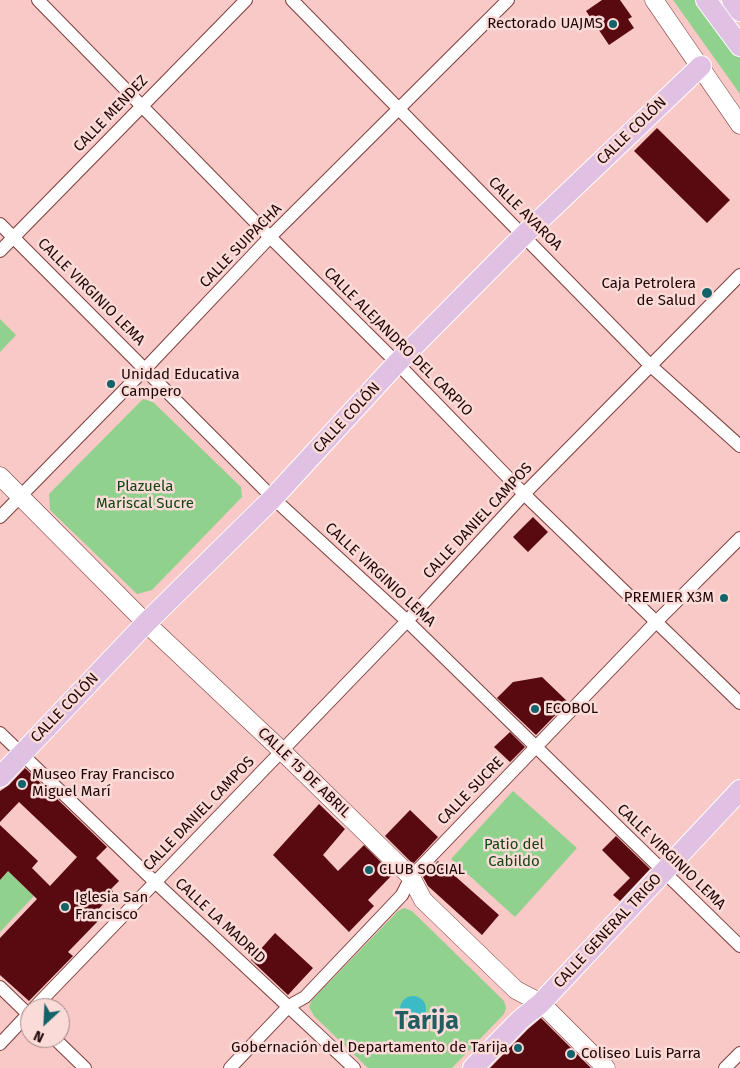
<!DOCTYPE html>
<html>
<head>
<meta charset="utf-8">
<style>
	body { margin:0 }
	#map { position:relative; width:740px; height:1068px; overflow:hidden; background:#f8c9c6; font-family:"Fira Sans",sans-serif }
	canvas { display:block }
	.north { position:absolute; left:20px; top:998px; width:50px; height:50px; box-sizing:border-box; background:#fadbd8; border:1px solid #a28684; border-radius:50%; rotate:205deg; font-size:14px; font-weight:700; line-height:20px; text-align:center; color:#1f0606 }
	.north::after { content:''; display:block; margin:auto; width:18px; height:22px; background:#15636a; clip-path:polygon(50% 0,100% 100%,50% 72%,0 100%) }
</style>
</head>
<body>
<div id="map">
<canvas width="740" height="1068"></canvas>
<div class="north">N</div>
</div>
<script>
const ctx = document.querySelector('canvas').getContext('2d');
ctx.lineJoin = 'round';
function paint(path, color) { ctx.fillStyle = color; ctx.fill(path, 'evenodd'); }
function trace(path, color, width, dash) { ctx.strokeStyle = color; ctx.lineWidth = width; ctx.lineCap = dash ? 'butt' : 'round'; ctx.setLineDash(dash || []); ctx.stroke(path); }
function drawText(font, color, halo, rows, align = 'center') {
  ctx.font = font + ' "Fira Sans",sans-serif'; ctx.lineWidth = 5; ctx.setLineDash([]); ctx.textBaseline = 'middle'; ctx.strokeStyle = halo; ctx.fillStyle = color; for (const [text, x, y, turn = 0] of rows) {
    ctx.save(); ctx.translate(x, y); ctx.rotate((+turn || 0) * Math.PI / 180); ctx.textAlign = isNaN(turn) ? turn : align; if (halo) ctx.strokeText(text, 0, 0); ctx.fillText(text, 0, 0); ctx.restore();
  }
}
paint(new Path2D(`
	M 673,0 L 699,0 L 740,56 L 740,94 Z
	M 0,319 L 16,335 L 0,352 Z
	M 143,399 L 153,402 L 241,487 L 242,497 L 152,590 L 137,594 L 50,510 L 49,494 Z
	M 513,791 L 577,848 L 515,917 L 451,859 Z
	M 8,871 L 34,896 L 0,932 L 0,880 Z
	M 404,908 L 412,911 L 504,1001 L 506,1008 L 504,1014 L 452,1068 L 368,1068 L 314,1016 L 309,1007 L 312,1000 L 398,911 Z`), '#90d18d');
paint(new Path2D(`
	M400 1009a13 13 0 1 1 26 0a13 13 0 1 1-26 0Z`), '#3abbc6');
paint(new Path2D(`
	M 602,0 L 620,0 L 632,17 L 628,19 L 634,28 L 609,45 L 586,11 Z
	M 657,128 L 730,200 L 707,223 L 634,151 Z
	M 533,517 L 548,532 L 528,552 L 513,537 Z
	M 542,677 L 568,702 L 536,735 L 497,698 L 513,682 Z
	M 510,732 L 525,747 L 510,762 L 494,747 Z
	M 25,768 L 107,847 L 96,858 L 119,881 L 111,889 L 114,893 L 92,916 L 98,921 L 68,952 L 73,956 L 29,1001 L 0,975 L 0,938 L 37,899 L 8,871 L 0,880 L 0,825 L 38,861 L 32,868 L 50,886 L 77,857 L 19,802 L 0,822 L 0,791 L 9,785 Z
	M 319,804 L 345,829 L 323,855 L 338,871 L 364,845 L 393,874 L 368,900 L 374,906 L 349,932 L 273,855 Z
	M 410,810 L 438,837 L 413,864 L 385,836 Z
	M 616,836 L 650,869 L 620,901 L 613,895 L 630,878 L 602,850 Z
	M 438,861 L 499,915 L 482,935 L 428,886 L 423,877 Z
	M 275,933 L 313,968 L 288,995 L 251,960 Z
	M 541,1018 L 591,1068 L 490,1068 L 528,1029 Z`), '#580a10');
const street = new Path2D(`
	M 38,0 L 270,237 L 397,363 L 524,494 L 740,703
	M 292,0 L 651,366 L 740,446
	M 0,224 L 273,498 L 407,621 L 740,946
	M 0,251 L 246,0
	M 0,517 L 145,369 L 270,237 L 508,0
	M 0,733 L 155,882 L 354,1068
	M 0,987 L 30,1016
	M 34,1008 L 407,621 L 524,494 L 740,275
	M 54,1038 L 85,1068
	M 0,1044 L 30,1012
	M 230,1068 L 289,1006 L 305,997 L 402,895 L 411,877 L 656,622 L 740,538
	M 725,1068 L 740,1053`);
const secondary = new Path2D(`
	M 654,0 L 740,125
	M 0,476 L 146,623 L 282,751 L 411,877 L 423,900 L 516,990 L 541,1003 L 606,1068`);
const primary = new Path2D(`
	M 706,0 L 740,46
	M 732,0 L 740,11
	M 0,777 L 146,623 L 273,498 L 397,363 L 524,235 L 701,66
	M 473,1068 L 520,1020 L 541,1003 L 740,790`);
trace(street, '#7d3d3b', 14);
trace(secondary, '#7d3d3b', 19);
trace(primary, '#fff', 22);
trace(street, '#fff', 12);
trace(secondary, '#fff', 18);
trace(primary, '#e0c0e3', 20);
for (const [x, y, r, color] of [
	[613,24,5,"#15636a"],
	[707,293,6,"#15636a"],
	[111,384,5,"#15636a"],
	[724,598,5,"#15636a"],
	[535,709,5,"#15636a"],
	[22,784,5,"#15636a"],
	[369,870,5,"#15636a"],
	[65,907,5,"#15636a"],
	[518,1048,5,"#15636a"],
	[571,1054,5,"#15636a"]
]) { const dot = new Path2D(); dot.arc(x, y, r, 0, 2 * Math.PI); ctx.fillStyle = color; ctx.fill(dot); trace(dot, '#fadbd8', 2); }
drawText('15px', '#1f0606', '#fadbd8', [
	["Rectorado UAJMS",603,24,"right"],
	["Caja Petrolera",696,284,"right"],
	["de Salud",696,301,"right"],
	["Unidad Educativa",121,375],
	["Campero",121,392],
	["PREMIER X3M",714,598,"right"],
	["ECOBOL",545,709],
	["Museo Fray Francisco",32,775],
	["Miguel Marí",32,792],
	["CLUB SOCIAL",379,870],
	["Iglesia San",75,898],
	["Francisco",75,915],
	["Gobernación del Departamento de Tarija",508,1048,"right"],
	["Coliseo Luis Parra",581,1054]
], 'left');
drawText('15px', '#1f0606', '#fadbd8', [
	["CALLE MENDEZ",111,114,-46],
	["CALLE COLÓN",632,131,-44],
	["CALLE AVAROA",525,214,45],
	["CALLE SUIPACHA",241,246,-46],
	["CALLE VIRGINIO LEMA",91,292,45],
	["CALLE ALEJANDRO DEL CARPIO",398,342,45],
	["CALLE COLÓN",347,418,-47],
	["CALLE DANIEL CAMPOS",478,521,-47],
	["CALLE VIRGINIO LEMA",380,575,43],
	["CALLE COLÓN",65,708,-46],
	["CALLE 15 DE ABRIL",304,773,44],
	["CALLE SUCRE",471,791,-46],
	["CALLE DANIEL CAMPOS",199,814,-46],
	["CALLE VIRGINIO LEMA",671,857,44],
	["CALLE LA MADRID",220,921,43],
	["CALLE GENERAL TRIGO",608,931,-47]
]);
drawText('15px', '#104711', '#fadbd8', [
	["Plazuela",145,487],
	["Mariscal Sucre",145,504],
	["Patio del",514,845],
	["Cabildo",514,862]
]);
drawText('bold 25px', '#235d62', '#fadbd8', [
	["Tarija",427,1022]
]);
</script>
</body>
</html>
